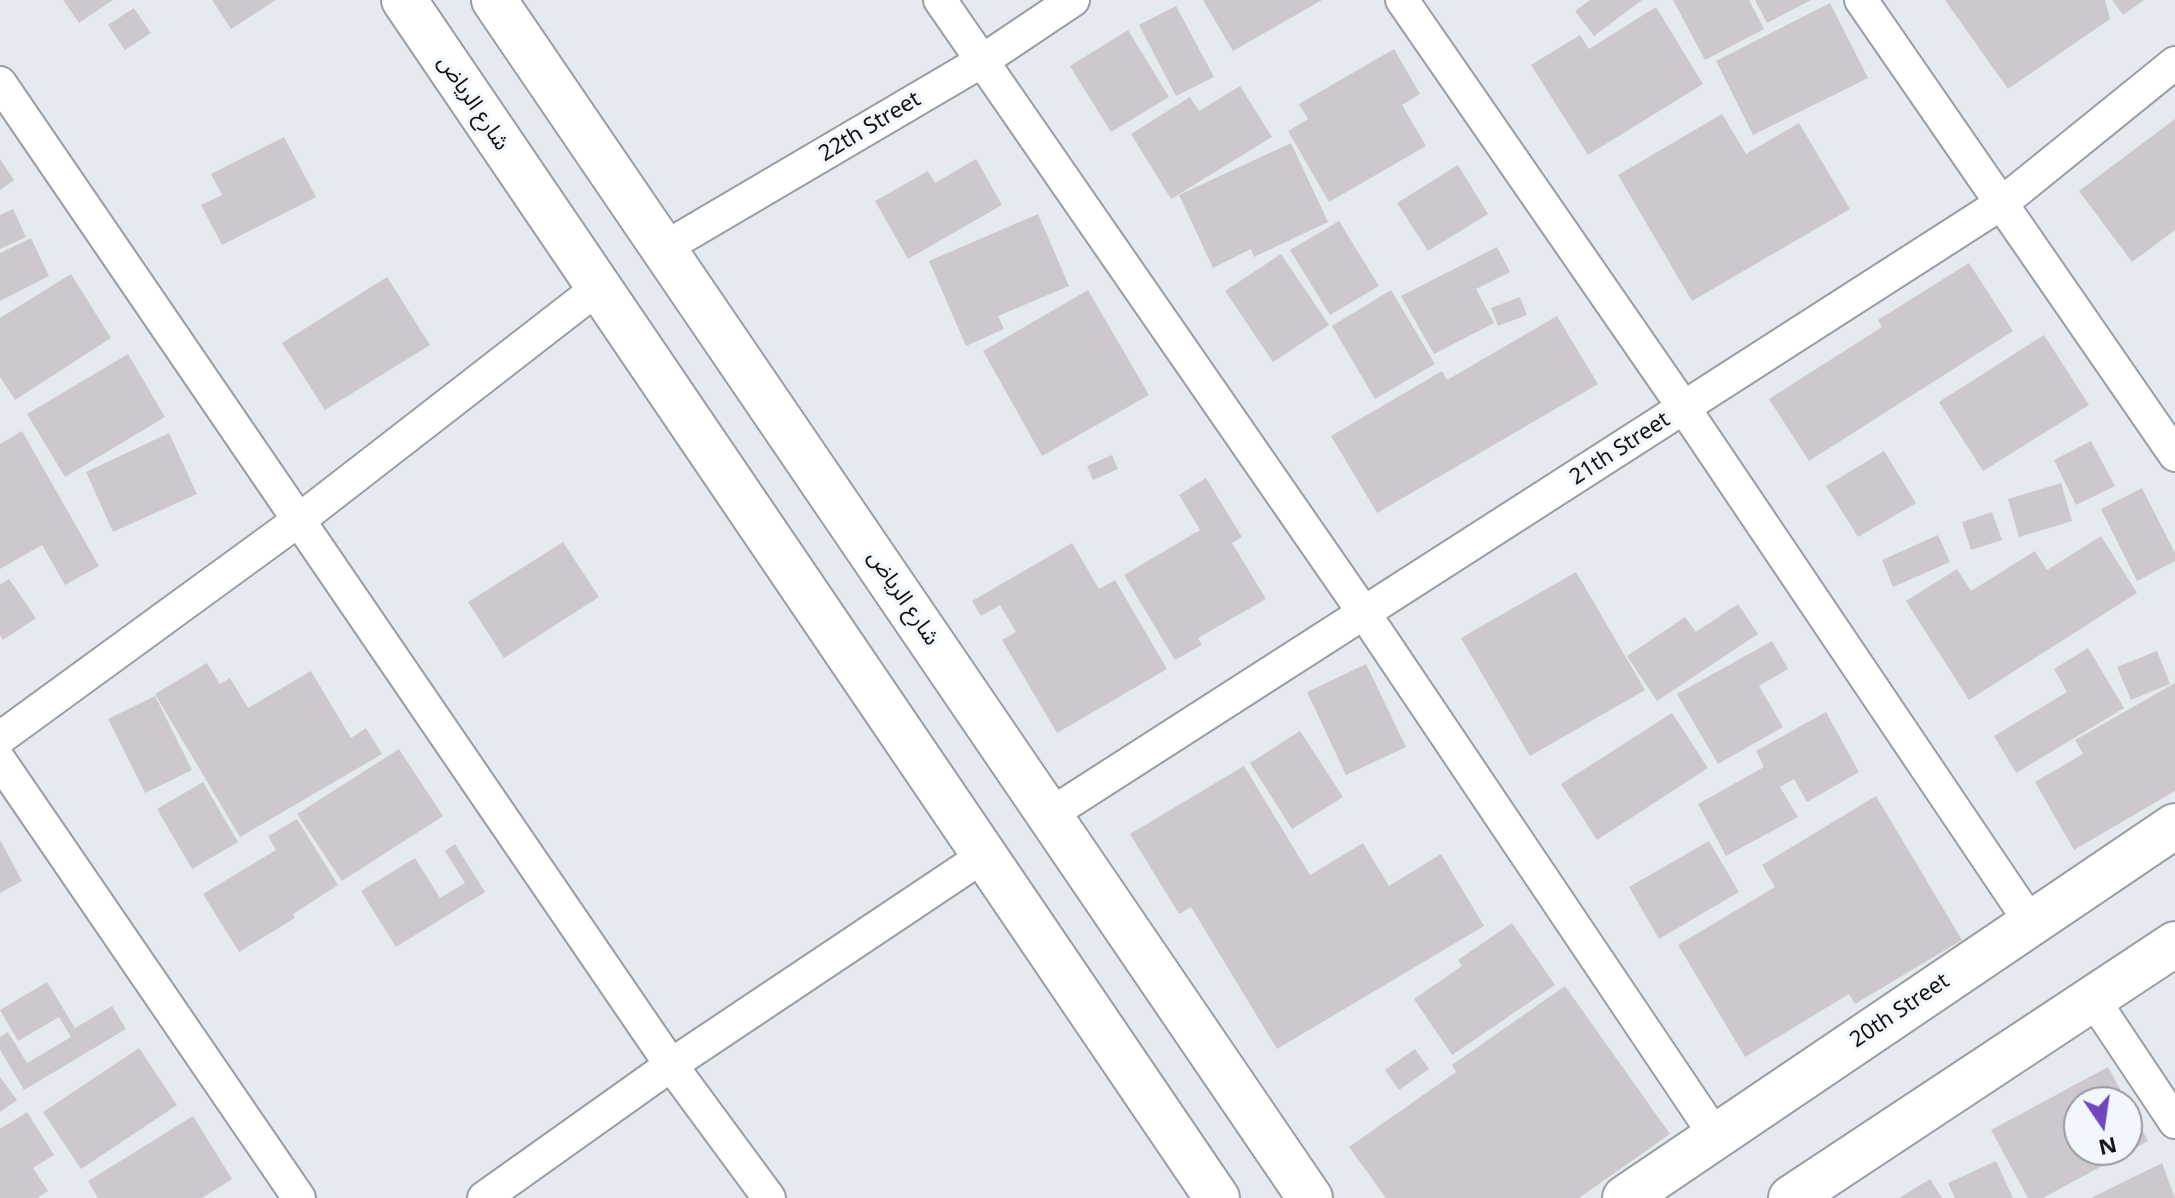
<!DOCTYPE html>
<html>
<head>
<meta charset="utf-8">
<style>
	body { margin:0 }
	#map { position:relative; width:2175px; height:1198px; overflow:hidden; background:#e5eaf0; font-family:"Noto Sans",sans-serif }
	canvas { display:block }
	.north { position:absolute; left:2063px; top:1086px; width:80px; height:80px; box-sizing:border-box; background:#f2f7fd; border:2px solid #979b9f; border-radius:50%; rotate:167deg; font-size:22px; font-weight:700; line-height:32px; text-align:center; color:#0f1113 }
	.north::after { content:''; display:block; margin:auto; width:28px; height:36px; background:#7146be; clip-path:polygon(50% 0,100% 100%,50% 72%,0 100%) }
</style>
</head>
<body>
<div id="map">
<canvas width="2175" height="1198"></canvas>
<div class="north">N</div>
</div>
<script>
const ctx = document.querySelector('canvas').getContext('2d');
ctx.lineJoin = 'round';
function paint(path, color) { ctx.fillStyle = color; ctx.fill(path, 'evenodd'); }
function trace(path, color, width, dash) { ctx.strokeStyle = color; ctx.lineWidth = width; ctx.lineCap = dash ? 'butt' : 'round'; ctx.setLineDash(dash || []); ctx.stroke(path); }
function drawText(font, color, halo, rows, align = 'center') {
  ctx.font = font + ' "Noto Sans","Noto Sans Arabic",sans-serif'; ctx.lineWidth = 7; ctx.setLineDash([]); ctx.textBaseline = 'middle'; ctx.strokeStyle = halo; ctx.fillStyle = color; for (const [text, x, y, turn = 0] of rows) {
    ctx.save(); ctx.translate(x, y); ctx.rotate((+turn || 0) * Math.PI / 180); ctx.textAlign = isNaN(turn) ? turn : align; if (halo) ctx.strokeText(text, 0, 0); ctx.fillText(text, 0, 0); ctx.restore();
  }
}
paint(new Path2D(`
	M 63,0 L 113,0 L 79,23 Z
	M 212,0 L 276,0 L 231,29 Z
	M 1203,0 L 1322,0 L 1233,51 Z
	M 1590,0 L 1642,0 L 1594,36 L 1575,11 Z
	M 1673,0 L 1749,0 L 1764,29 L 1705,60 Z
	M 1755,0 L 1811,0 L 1767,23 Z
	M 1945,0 L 2105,0 L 2110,19 L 2008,89 Z
	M 2112,0 L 2144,0 L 2123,15 Z
	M 1830,3 L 1868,78 L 1753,135 L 1716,61 Z
	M 1176,6 L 1214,77 L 1176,96 L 1139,25 Z
	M 1656,7 L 1703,84 L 1588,155 L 1531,65 L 1580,35 L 1589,49 Z
	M 134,8 L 151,33 L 125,50 L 108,25 Z
	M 1128,30 L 1169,97 L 1111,132 L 1070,66 Z
	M 1394,49 L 1420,94 L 1402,105 L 1426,146 L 1329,202 L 1288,131 L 1308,119 L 1299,104 Z
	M 1240,86 L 1272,137 L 1171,199 L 1131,134 L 1190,97 L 1199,111 Z
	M 1722,114 L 1746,154 L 1799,123 L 1850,209 L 1692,301 L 1618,175 Z
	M 2175,119 L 2175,230 L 2132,262 L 2079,191 Z
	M 284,137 L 316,197 L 222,245 L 201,205 L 222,195 L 211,174 Z
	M 1291,143 L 1328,222 L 1254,257 L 1251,249 L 1213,268 L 1179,195 Z
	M 0,159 L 14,180 L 0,190 Z
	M 976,159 L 1002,205 L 908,259 L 875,201 L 928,171 L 935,183 Z
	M 1458,165 L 1488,214 L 1428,251 L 1397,203 Z
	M 13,209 L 26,237 L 0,249 L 0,215 Z
	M 1038,214 L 1069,286 L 998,316 L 1004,329 L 966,346 L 929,261 Z
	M 1339,221 L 1379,286 L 1330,315 L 1290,250 Z
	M 31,238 L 49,276 L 0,301 L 0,253 Z
	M 1497,247 L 1510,272 L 1476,289 L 1494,323 L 1434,354 L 1401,296 Z
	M 1281,254 L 1329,325 L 1273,362 L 1225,291 Z
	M 1969,263 L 2013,331 L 1809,461 L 1769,399 L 1882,327 L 1878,320 Z
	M 71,274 L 111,338 L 15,400 L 0,377 L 0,318 Z
	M 387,277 L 430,345 L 325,410 L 282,343 Z
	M 1088,290 L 1149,395 L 1042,456 L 983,351 Z
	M 1391,290 L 1435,364 L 1375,399 L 1332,326 Z
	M 1520,297 L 1527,315 L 1498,326 L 1491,308 Z
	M 1557,316 L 1598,384 L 1377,513 L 1331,436 L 1442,371 L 1447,380 Z
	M 2044,335 L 2089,405 L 1983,471 L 1939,402 Z
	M 128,354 L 165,417 L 65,477 L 27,414 Z
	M 22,431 L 99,566 L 65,585 L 42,545 L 0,569 L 0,444 Z
	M 169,433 L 197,494 L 113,532 L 86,472 Z
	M 2091,441 L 2115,486 L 2076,505 L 2054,460 Z
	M 1884,451 L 1916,503 L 1858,537 L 1826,486 Z
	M 1112,455 L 1118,469 L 1093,480 L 1087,466 Z
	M 1206,478 L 1242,537 L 1232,543 L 1266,599 L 1198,638 L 1202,645 L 1175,660 L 1124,575 L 1200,530 L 1179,495 Z
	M 2061,483 L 2072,521 L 2019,537 L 2008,499 Z
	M 2142,488 L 2175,553 L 2175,561 L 2137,581 L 2101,509 Z
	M 1992,512 L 2002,540 L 1971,550 L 1962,522 Z
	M 1938,535 L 1950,562 L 1893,587 L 1882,560 Z
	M 2101,536 L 2137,593 L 1969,700 L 1906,601 L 1957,569 L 1971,591 L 2035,551 L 2047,570 Z
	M 563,542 L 599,597 L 504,658 L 468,602 Z
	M 1072,543 L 1099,589 L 1115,580 L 1167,669 L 1057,733 L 1002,640 L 1016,632 L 1000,605 L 981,616 L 972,601 Z
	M 1576,572 L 1645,690 L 1530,756 L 1461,638 Z
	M 9,579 L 36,618 L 3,640 L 0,635 L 0,585 Z
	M 1738,604 L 1758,634 L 1657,701 L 1627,656 L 1685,617 L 1696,632 Z
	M 1772,641 L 1788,669 L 1759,686 L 1783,727 L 1718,764 L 1677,694 Z
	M 2088,648 L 2124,708 L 2016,773 L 1994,736 L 2067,692 L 2054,669 Z
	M 2157,651 L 2170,684 L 2131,700 L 2117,667 Z
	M 207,663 L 220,684 L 230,678 L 248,708 L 311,671 L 351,738 L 366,728 L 382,754 L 240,837 L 155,694 Z
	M 1366,664 L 1406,747 L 1346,775 L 1307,692 Z
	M 2175,683 L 2175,791 L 2074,850 L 2035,782 L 2083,754 L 2075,740 Z
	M 155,696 L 192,770 L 145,793 L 108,719 Z
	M 1826,712 L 1859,772 L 1807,802 L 1794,779 L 1780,787 L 1798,817 L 1726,856 L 1698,804 L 1764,767 L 1756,751 Z
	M 1672,713 L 1708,768 L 1597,840 L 1561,784 Z
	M 1300,731 L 1343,797 L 1292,829 L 1250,763 Z
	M 399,749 L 443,816 L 342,881 L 297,814 Z
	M 1244,766 L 1310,875 L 1363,843 L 1389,886 L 1441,854 L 1484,926 L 1277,1049 L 1191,907 L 1179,914 L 1130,834 Z
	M 203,782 L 238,842 L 192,869 L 157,809 Z
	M 1876,796 L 1962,940 L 1855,1004 L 1849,994 L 1745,1057 L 1678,945 L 1775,887 L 1762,865 Z
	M 297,819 L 338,885 L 293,914 L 295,918 L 239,952 L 203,894 L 276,850 L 268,836 Z
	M 0,840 L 22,881 L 0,893 Z
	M 1709,841 L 1739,892 L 1659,939 L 1629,887 Z
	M 455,844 L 485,892 L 396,947 L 361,891 L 415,858 L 440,898 L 465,883 L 445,851 Z
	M 1512,923 L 1555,985 L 1452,1055 L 1414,999 L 1462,966 L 1458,960 Z
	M 47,982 L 75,1028 L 112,1006 L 126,1029 L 24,1090 L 0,1050 L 0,1037 L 8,1032 L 27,1063 L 71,1037 L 59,1017 L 18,1041 L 0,1010 Z
	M 1565,986 L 1670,1134 L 1579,1198 L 1386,1198 L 1349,1147 L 1456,1072 L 1452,1065 Z
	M 139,1048 L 177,1105 L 81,1169 L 43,1112 Z
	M 1415,1049 L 1429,1069 L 1399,1090 L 1385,1070 Z
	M 2108,1067 L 2127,1102 L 2079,1102 L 2079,1150 L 2127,1150 L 2127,1103 L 2148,1141 L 2043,1198 L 2028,1198 L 1991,1130 Z
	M 0,1077 L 17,1100 L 0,1112 Z
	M 27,1112 L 54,1155 L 33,1168 L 48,1191 L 37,1198 L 0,1198 L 0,1129 Z
	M 193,1116 L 232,1179 L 202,1198 L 98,1198 L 88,1181 Z
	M 1996,1161 L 2013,1198 L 1955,1198 L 1948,1183 Z
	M 2162,1163 L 2175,1198 L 2091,1198 Z
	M 1930,1179 L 1942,1198 L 1899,1198 Z`), '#ccc8ce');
const street = new Path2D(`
	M 940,0 L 1364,613 L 1715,1135
	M 1402,0 L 1684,408 L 2031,923
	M 1861,0 L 2175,455
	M 0,83 L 671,1065 L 769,1198
	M 664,248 L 982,61 L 1073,0
	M 0,738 L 299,520 L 598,288
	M 0,761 L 299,1198
	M 1049,815 L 2002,203 L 2175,63
	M 2093,999 L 2175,1122
	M 484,1198 L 671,1065 L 985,855`);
const secondary = new Path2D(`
	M 404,0 L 1217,1198
	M 494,0 L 1310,1198
	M 1625,1198 L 2175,826
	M 1791,1198 L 2175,944`);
trace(street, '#999ea3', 36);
trace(secondary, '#999ea3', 48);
trace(street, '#fff', 32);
trace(secondary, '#fff', 44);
drawText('22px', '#0f1113', '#f2f7fd', [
	["شارع الرياض",473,103,56],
	["22th Street",870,127,-31],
	["21th Street",1620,449,-33],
	["شارع الرياض",903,598,56],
	["20th Street",1900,1011,-34]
]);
</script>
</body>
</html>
